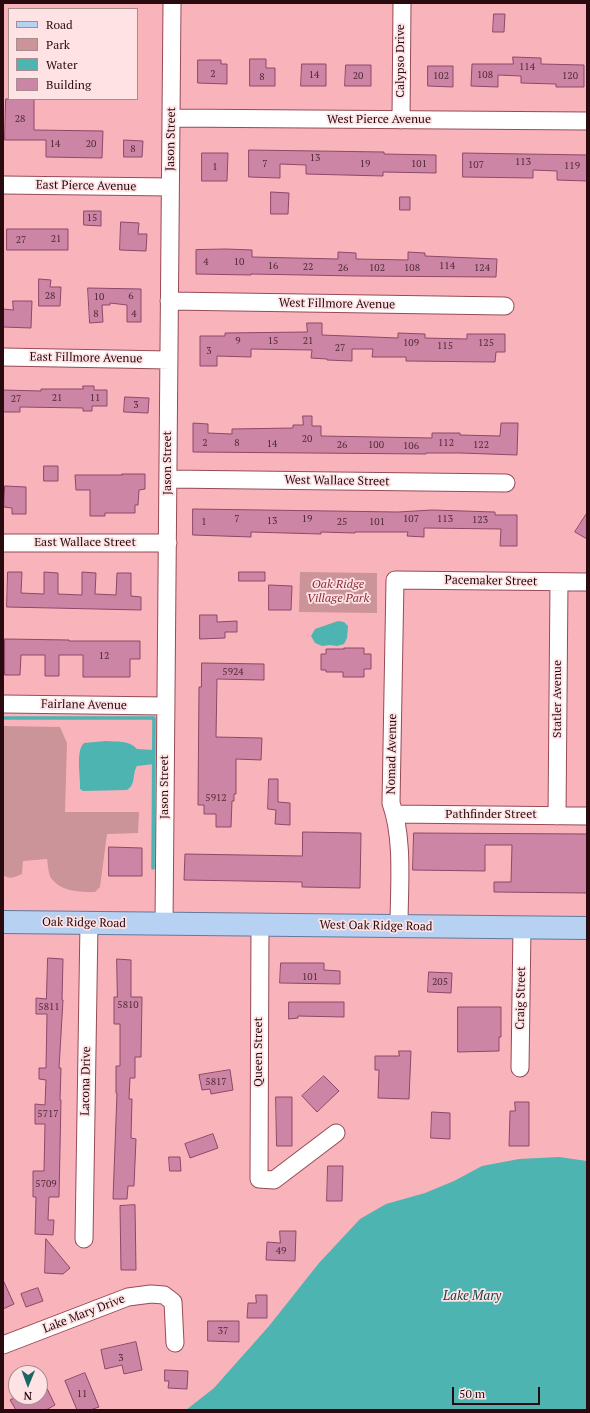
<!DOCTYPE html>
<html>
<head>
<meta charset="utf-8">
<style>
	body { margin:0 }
	#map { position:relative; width:590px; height:1413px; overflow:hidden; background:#f9b4bb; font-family:"PT Serif",serif }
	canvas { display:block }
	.frame { position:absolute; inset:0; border:4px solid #280a0f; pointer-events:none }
	.legend { position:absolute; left:8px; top:8px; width:130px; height:92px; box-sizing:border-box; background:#fee2e4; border:1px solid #a88c8f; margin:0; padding:5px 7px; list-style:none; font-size:12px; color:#280a0f }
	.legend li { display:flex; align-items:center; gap:8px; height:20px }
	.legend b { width:20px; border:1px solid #a88c8f }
	.north { position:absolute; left:8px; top:1365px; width:40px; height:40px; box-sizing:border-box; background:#fee2e4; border:1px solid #a88c8f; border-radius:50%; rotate:181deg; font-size:11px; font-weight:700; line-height:16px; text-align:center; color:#280a0f }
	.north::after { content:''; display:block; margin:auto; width:14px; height:18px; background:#1a6865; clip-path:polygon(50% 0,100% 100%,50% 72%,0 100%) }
	.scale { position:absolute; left:452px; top:1387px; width:88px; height:18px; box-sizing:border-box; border:2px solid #280a0f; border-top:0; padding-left:5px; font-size:12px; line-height:14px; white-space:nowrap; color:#280a0f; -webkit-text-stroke:3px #fee2e4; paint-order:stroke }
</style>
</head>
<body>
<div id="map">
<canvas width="590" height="1413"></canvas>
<div class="frame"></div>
<ul class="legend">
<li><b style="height:5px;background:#b6d1f1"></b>Road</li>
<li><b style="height:11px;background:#ca9499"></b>Park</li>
<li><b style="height:11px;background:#4db4b1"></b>Water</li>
<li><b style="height:11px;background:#cc85a4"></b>Building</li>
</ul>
<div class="north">N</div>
<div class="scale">50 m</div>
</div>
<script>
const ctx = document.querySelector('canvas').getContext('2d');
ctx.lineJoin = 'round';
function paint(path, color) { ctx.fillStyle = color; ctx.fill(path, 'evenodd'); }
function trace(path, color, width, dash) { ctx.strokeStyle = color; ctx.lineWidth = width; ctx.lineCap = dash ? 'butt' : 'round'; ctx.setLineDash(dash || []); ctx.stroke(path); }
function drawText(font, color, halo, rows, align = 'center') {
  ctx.font = font + ' "PT Serif",serif'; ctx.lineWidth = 3.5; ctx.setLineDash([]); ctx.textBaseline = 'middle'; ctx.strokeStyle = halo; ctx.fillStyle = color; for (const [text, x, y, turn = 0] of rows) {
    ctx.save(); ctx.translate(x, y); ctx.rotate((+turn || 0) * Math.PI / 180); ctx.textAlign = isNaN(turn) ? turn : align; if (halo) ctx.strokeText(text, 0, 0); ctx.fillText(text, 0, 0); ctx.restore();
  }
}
paint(new Path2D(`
	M 300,572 L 377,573 L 377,613 L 299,612 Z
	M 3,726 L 60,727 L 67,743 L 65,812 L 139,812 L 138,833 L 107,834 L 100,887 L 95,892 C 80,892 61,892 51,878 C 48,873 48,864 47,859 L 23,861 L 22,874 C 15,877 10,880 3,875 Z`), '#ca9499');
paint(new Path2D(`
	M 338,621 L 344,622 L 348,626 L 347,638 L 344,644 L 337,646 L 330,645 L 322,646 L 315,643 L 311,636 L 315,629 Z
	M 106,741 C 117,742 129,740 137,749 L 154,750 L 154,764 L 137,766 C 132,774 136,785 127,790 L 83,791 L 80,789 L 80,784 C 80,773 76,750 84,743 Z
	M 559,1157 L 587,1161 L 587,1410 L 186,1410 L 214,1388 L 269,1326 L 319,1263 L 360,1219 L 386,1204 L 425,1193 L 454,1181 L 482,1166 L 519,1159 Z`), '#4db4b1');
trace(new Path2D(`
	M 3,718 L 154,718 L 153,868`), '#4db4b1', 3.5);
const building = new Path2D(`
	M 494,14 L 505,14 L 504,32 L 493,32 Z
	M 513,57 L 541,58 L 541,64 L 584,65 L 584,87 L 556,87 L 556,84 L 521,83 L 521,76 L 498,75 L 498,87 L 471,86 L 472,64 L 513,64 Z
	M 250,59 L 266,59 L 266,68 L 275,68 L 275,86 L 250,86 Z
	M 198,60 L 221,60 L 221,64 L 227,64 L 227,84 L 198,83 Z
	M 302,64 L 326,64 L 326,86 L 301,86 Z
	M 346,65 L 371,65 L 371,86 L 345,86 Z
	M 428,66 L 453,66 L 453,87 L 428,86 Z
	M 6,99 L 34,99 L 34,130 L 103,131 L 102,158 L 46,157 L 46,140 L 5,140 Z
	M 124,140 L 143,141 L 142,157 L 124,157 Z
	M 249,150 L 384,152 L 384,154 L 436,155 L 436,173 L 383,172 L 383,176 L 306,174 L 306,165 L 280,164 L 280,178 L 249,177 Z
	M 202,153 L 228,153 L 227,181 L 202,181 Z
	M 463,153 L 587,155 L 587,181 L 557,180 L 557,171 L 533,170 L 533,178 L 463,177 Z
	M 271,192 L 289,193 L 288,214 L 271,214 Z
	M 400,197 L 410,197 L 410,210 L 400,210 Z
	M 84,211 L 101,211 L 101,226 L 84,225 Z
	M 121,222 L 139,223 L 138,234 L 147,234 L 146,251 L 120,250 Z
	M 7,229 L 68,229 L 68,250 L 7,250 Z
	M 226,249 L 252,250 L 252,257 L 338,259 L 338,252 L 356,253 L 356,259 L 408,260 L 408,252 L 425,253 L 425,256 L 497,259 L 496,277 L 356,276 L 251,274 L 251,275 L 196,274 L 196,250 Z
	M 39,279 L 51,280 L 50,287 L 61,287 L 60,306 L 39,306 Z
	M 88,288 L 141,289 L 141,322 L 127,322 L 127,305 L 110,303 L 110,305 L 102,305 L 103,322 L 90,323 Z
	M 13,301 L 32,301 L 31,328 L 3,327 L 3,309 L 13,310 Z
	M 307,323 L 322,323 L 322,335 L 398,338 L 398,333 L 425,334 L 425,338 L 467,339 L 467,334 L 505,334 L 505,352 L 496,352 L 495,362 L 406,361 L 406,357 L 372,357 L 373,349 L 352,349 L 352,361 L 327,360 L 327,359 L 311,358 L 312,350 L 251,349 L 251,357 L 217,356 L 217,366 L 200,366 L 200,336 L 225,336 L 225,333 L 307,332 Z
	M 83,386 L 94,386 L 94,390 L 107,390 L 107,406 L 92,406 L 92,411 L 83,411 L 83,408 L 20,407 L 20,412 L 3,412 L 3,390 L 41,391 L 41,389 L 83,389 Z
	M 125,397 L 149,398 L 148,413 L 124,412 Z
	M 303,416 L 312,416 L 312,426 L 321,426 L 321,436 L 432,438 L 432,433 L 460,433 L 460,435 L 500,436 L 501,423 L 518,423 L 517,455 L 460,453 L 426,453 L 426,454 L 193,452 L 193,423 L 208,424 L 208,433 L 232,434 L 232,429 L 293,428 L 293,425 L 303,425 Z
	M 44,466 L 58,466 L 58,481 L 44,481 Z
	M 122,474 L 145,474 L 145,489 L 139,490 L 138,505 L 135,505 L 135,513 L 105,513 L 105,516 L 90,516 L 90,490 L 76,490 L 75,475 L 122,475 Z
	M 5,486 L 26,487 L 26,514 L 12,514 L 12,508 L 4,507 Z
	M 193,509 L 398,512 L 432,510 L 495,512 L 495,515 L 517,515 L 517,546 L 500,546 L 501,529 L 424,528 L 424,537 L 407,536 L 408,532 L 355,532 L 355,533 L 321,532 L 321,534 L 251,532 L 251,537 L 193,535 Z
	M 587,513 L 587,539 L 575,532 Z
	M 8,572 L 22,572 L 21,593 L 44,594 L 44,572 L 58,573 L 58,594 L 82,595 L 82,572 L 96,573 L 95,594 L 116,595 L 117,573 L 131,573 L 131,596 L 141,597 L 141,610 L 7,607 Z
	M 239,572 L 265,572 L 265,581 L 239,581 Z
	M 269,585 L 292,586 L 291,610 L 269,610 Z
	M 200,615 L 217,615 L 217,622 L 237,621 L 237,632 L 225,632 L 225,638 L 200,639 Z
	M 5,639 L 69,640 L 69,641 L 140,641 L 140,659 L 130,659 L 130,677 L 83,677 L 83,655 L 59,655 L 59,676 L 45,676 L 45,655 L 21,655 L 20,675 L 5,675 Z
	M 344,648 L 364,648 L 364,654 L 371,654 L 371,669 L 364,669 L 364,677 L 343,677 L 343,672 L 326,672 L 326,670 L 321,670 L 321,654 L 326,654 L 326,649 L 344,649 Z
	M 202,663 L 264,664 L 264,680 L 217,679 L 216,737 L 262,738 L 261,760 L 236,759 L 236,794 L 234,794 L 234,801 L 232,801 L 231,827 L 216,827 L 216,814 L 204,814 L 204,805 L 198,805 L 199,687 L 201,687 Z
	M 269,779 L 278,779 L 278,802 L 290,803 L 290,825 L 275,824 L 276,810 L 268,809 Z
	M 303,832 L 361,833 L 360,888 L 302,887 L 302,882 L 184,880 L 185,854 L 302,856 Z
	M 414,833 L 587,834 L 587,893 L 494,892 L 494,882 L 511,882 L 512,845 L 485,845 L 485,871 L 413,870 Z
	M 109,847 L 142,848 L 142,876 L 109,876 Z
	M 48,958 L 63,959 L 62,1000 L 63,1000 L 59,1068 L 61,1068 L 60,1100 L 61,1100 L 59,1197 L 49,1197 L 48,1220 L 54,1220 L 53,1235 L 35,1234 L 36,1197 L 33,1197 L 33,1171 L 44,1171 L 45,1124 L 35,1124 L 35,1104 L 45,1105 L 46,1080 L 39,1079 L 39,1068 L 46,1068 L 47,1014 L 36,1014 L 36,998 L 46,999 Z
	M 117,959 L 131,960 L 131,997 L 142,997 L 141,1057 L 135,1057 L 135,1078 L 130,1078 L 129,1099 L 132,1099 L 131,1138 L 136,1139 L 134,1186 L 128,1186 L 127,1199 L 113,1199 L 117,1093 L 116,1093 L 116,1066 L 120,1066 L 120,1024 L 114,1024 L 114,997 L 117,997 Z
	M 281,963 L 324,963 L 324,970 L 340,971 L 340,984 L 280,983 Z
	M 429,972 L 452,973 L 451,993 L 428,992 Z
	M 289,1002 L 344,1002 L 344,1017 L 298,1016 L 298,1018 L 289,1019 Z
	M 458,1007 L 501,1007 L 501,1037 L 499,1037 L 499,1051 L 458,1052 Z
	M 399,1051 L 411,1051 L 409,1099 L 378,1098 L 379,1070 L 375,1070 L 375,1056 L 399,1056 Z
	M 230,1070 L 233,1090 L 211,1094 L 210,1089 L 202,1090 L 199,1075 Z
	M 324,1076 L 339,1091 L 317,1112 L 302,1096 Z
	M 276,1097 L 292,1097 L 292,1146 L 277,1146 Z
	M 515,1102 L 529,1102 L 529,1146 L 509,1146 L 510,1111 L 515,1111 Z
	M 432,1112 L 450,1113 L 450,1139 L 431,1138 Z
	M 213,1134 L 218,1148 L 190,1158 L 185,1144 Z
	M 169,1157 L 180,1157 L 181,1171 L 170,1171 Z
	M 328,1166 L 343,1166 L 342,1201 L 327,1201 Z
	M 135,1205 L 136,1270 L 121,1270 L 120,1206 Z
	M 280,1231 L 296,1231 L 295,1261 L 266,1260 L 267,1242 L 280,1243 Z
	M 46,1239 L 70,1268 L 63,1274 L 45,1273 Z
	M 3,1280 L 14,1304 L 3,1309 Z
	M 38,1288 L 43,1301 L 26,1307 L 21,1294 Z
	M 256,1295 L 267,1295 L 267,1318 L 247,1318 L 248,1303 L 256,1303 Z
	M 208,1321 L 239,1321 L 239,1342 L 208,1341 Z
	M 136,1342 L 142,1370 L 124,1374 L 122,1365 L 105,1369 L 101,1350 Z
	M 165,1370 L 188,1371 L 187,1389 L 168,1388 L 169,1381 L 165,1381 Z
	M 85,1373 L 99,1407 L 90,1410 L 77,1410 L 65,1381 Z
	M 40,1374 L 55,1405 L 46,1410 L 16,1410 L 10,1400 L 16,1397 L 40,1397 Z`);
paint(building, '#cc85a4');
trace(building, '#8d4868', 1);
const minor = new Path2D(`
	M 171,118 L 587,121
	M 401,120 L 402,3
	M 3,185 L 170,187
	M 169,301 L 505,306
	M 3,357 L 169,360
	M 168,479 L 506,483
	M 3,543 L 168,543
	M 3,704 L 166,706
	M 395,814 L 587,816
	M 557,816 L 559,582
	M 164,924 L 172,3
	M 260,924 L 259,1179 L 274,1180 L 336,1133
	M 399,926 C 399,888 404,839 391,803 L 395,580 L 587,582
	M 520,1068 L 522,927
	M 84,1239 L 89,923
	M 3,1345 L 128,1297 L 151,1294 L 164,1295 L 173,1302 L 175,1343`);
const major = new Path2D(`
	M 3,922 L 587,928`);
trace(minor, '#964b55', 19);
trace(major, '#64789c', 24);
trace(minor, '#fff', 17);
trace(major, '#b6d1f1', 22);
drawText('10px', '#512934', null, [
	["114",527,67],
	["2",213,74],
	["14",314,75],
	["108",485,75],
	["20",358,76],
	["102",441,76],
	["120",570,76],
	["8",262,77],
	["28",20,119],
	["14",55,144],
	["20",91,144],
	["8",133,149],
	["13",315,158],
	["113",523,162],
	["7",265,164],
	["19",365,164],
	["101",419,164],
	["107",476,165],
	["119",572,166],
	["1",215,167],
	["15",92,218],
	["21",56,239],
	["27",21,240],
	["4",206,262],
	["10",239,262],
	["16",273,266],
	["114",447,266],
	["22",308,267],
	["26",343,268],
	["102",377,268],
	["108",412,268],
	["124",482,268],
	["28",50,296],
	["6",131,296],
	["10",99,297],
	["8",96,314],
	["4",134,314],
	["9",238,341],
	["15",273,341],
	["21",308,341],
	["109",411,343],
	["125",486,343],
	["115",445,346],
	["27",340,348],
	["3",209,351],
	["21",57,398],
	["11",95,398],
	["27",16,399],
	["3",136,405],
	["20",307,439],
	["2",205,443],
	["8",237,443],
	["112",446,443],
	["14",272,444],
	["26",342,445],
	["100",376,445],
	["122",481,445],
	["106",411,446],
	["7",237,519],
	["19",307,519],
	["107",411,519],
	["113",445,519],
	["123",480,520],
	["13",272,521],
	["1",204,522],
	["25",342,522],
	["101",377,522],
	["12",104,656],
	["5924",233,672],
	["5912",216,798],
	["101",310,977],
	["205",440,982],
	["5810",128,1005],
	["5811",49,1007],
	["5817",216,1082],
	["5717",48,1114],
	["5709",46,1184],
	["49",281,1251],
	["37",223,1331],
	["3",121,1358],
	["11",82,1394]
]);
drawText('12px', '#280a0f', '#fee2e4', [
	["Calypso Drive",401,61,-90],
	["West Pierce Avenue",379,120],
	["Jason Street",171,139,-89],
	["East Pierce Avenue",86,186,1],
	["West Fillmore Avenue",337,304,1],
	["East Fillmore Avenue",86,358,1],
	["Jason Street",168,463,-90],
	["West Wallace Street",337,481,1],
	["East Wallace Street",85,543],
	["Pacemaker Street",491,581,1],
	["Statler Avenue",558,699,-90],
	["Fairlane Avenue",84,705,1],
	["Nomad Avenue",392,754,-89],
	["Jason Street",165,787,-90],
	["Pathfinder Street",491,815],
	["Oak Ridge Road",84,923,1],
	["West Oak Ridge Road",376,926,1],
	["Craig Street",521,998,-89],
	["Queen Street",259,1052,-90],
	["Lacona Drive",86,1081,-89],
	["Lake Mary Drive",84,1314,-21]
]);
drawText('italic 12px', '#8a2e40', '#fee2e4', [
	["Oak Ridge",338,585],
	["Village Park",338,599]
]);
drawText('italic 13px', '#184645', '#fee2e4', [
	["Lake Mary",472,1296]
]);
</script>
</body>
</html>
